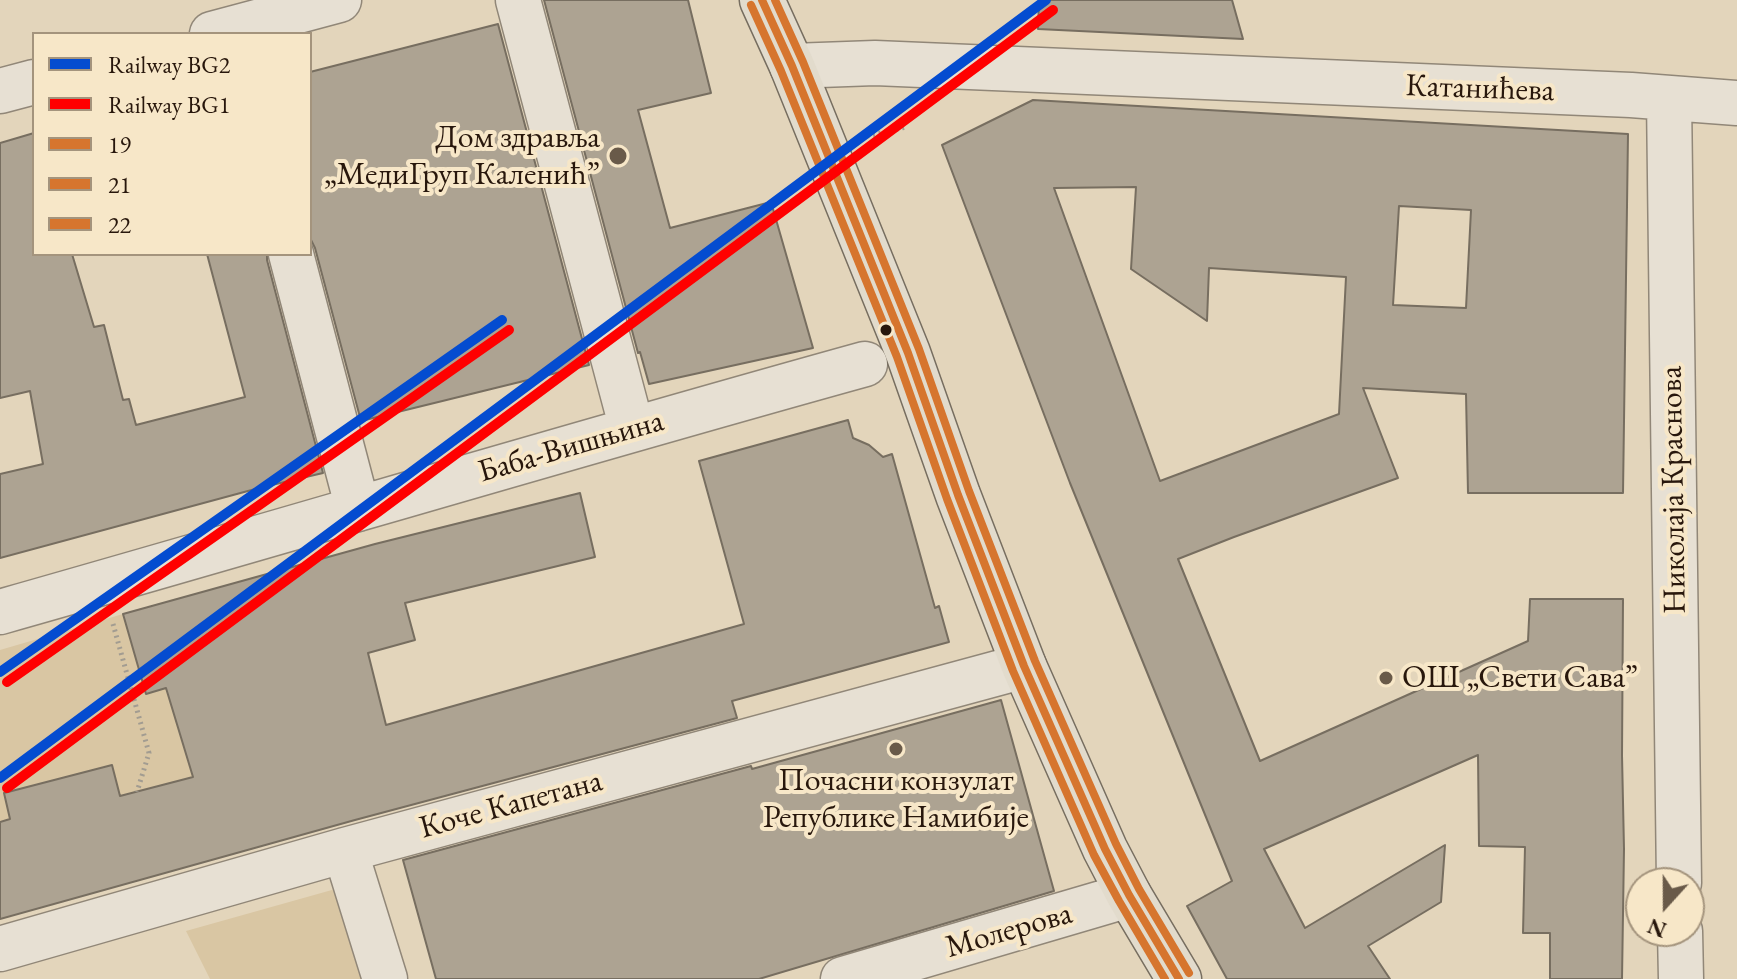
<!DOCTYPE html>
<html>
<head>
<meta charset="utf-8">
<style>
	body { margin:0 }
	#map { position:relative; width:1737px; height:979px; overflow:hidden; background:#e3d5bb; font-family:"EB Garamond",serif }
	canvas { display:block }
	.legend { position:absolute; left:32px; top:32px; width:280px; height:224px; box-sizing:border-box; background:#f7e7c8; border:2px solid #a4947d; margin:0; padding:10px 14px; list-style:none; font-size:24px; color:#28170c }
	.legend li { display:flex; align-items:center; gap:16px; height:40px }
	.legend b { width:40px; border:2px solid #a4947d }
	.north { position:absolute; left:1625px; top:867px; width:80px; height:80px; box-sizing:border-box; background:#f7e7c8; border:2px solid #a4947d; border-radius:50%; rotate:201deg; font-size:22px; font-weight:700; line-height:32px; text-align:center; color:#28170c }
	.north::after { content:''; display:block; margin:auto; width:28px; height:36px; background:#695a49; clip-path:polygon(50% 0,100% 100%,50% 72%,0 100%) }
</style>
</head>
<body>
<div id="map">
<canvas width="1737" height="979"></canvas>
<ul class="legend">
<li><b style="height:10px;background:#044cd0"></b>Railway BG2</li>
<li><b style="height:10px;background:#f00"></b>Railway BG1</li>
<li><b style="height:10px;background:#d6752e"></b>19</li>
<li><b style="height:10px;background:#d6752e"></b>21</li>
<li><b style="height:10px;background:#d6752e"></b>22</li>
</ul>
<div class="north">N</div>
</div>
<script>
const ctx = document.querySelector('canvas').getContext('2d');
ctx.lineJoin = 'round';
function paint(path, color) { ctx.fillStyle = color; ctx.fill(path, 'evenodd'); }
function trace(path, color, width, dash) { ctx.strokeStyle = color; ctx.lineWidth = width; ctx.lineCap = dash ? 'butt' : 'round'; ctx.setLineDash(dash || []); ctx.stroke(path); }
function drawText(font, color, halo, rows, align = 'center') {
  ctx.font = font + ' "EB Garamond",serif'; ctx.lineWidth = 8; ctx.setLineDash([]); ctx.textBaseline = 'middle'; ctx.strokeStyle = halo; ctx.fillStyle = color; for (const [text, x, y, turn = 0] of rows) {
    ctx.save(); ctx.translate(x, y); ctx.rotate((+turn || 0) * Math.PI / 180); ctx.textAlign = isNaN(turn) ? turn : align; if (halo) ctx.strokeText(text, 0, 0); ctx.fillText(text, 0, 0); ctx.restore();
  }
}
paint(new Path2D(`
	M 123,614 L 146,694 L 166,688 L 224,770 L 120,796 L 111,765 L 4,793 L 10,819 L 0,822 L 0,650 Z
	M 339,888 L 365,979 L 210,979 L 186,931 Z`), '#d9c6a3');
const building = new Path2D(`
	M 544,0 L 688,0 L 711,93 L 638,110 L 670,228 L 771,202 L 813,348 L 649,384 L 640,352 L 638,353 Z
	M 1039,0 L 1232,0 L 1243,39 L 1038,29 Z
	M 498,24 L 589,365 L 361,421 L 315,248 L 310,238 L 310,72 Z
	M 1033,100 L 1628,134 L 1623,493 L 1468,493 L 1466,394 L 1363,388 L 1398,478 L 1234,537 L 1178,559 L 1260,761 L 1528,641 L 1530,599 L 1623,599 L 1622,755 L 1624,849 L 1622,979 L 1550,979 L 1550,933 L 1523,933 L 1525,847 L 1479,846 L 1478,755 L 1264,849 L 1305,928 L 1445,845 L 1441,902 L 1368,946 L 1390,979 L 1227,979 L 1187,906 L 1232,881 L 1070,483 L 942,145 ZM 1136,187 L 1131,269 L 1207,321 L 1209,268 L 1346,277 L 1339,414 L 1160,481 L 1054,188 ZM 1399,206 L 1471,210 L 1466,308 L 1393,305 Z
	M 34,133 L 34,254 L 72,254 L 94,327 L 104,325 L 123,400 L 129,399 L 136,425 L 245,397 L 207,254 L 267,254 L 267,260 L 323,473 L 259,488 L 0,558 L 0,474 L 43,464 L 30,391 L 0,398 L 0,143 Z
	M 848,420 L 853,438 L 869,445 L 883,457 L 892,454 L 935,608 L 939,606 L 949,642 L 732,701 L 737,718 L 355,820 L 0,919 L 0,822 L 10,819 L 4,793 L 112,765 L 120,796 L 193,777 L 166,688 L 146,694 L 123,614 L 375,544 L 580,493 L 595,557 L 405,603 L 415,640 L 368,653 L 386,725 L 744,624 L 699,461 Z
	M 1001,700 L 1054,891 L 759,979 L 436,979 L 403,860 L 751,766 L 752,769 Z`);
paint(building, '#ada392');
trace(building, '#776e60', 2);
const minor = new Path2D(`
	M 518,0 L 632,429
	M 212,34 L 339,0
	M 792,66 L 875,63 L 1631,95 L 1737,103
	M 0,91 L 34,82
	M 1669,98 L 1679,883
	M 291,254 L 358,509
	M 0,612 C 289,530 576,444 865,364
	M 345,850 L 385,979
	M 1680,931 L 1681,979
	M 0,949 L 345,850 L 1024,666
	M 843,979 L 1129,895`);
const major = new Path2D(`
	M 762,0 L 792,66 L 908,353 L 958,495 L 1024,666 L 1105,849 L 1129,895 L 1179,979`);
trace(minor, '#918778', 47);
trace(major, '#776e60', 47);
trace(new Path2D(`
	M 867,136 L 906,127
	M 113,624 L 149,753 L 137,792`), '#a29c91', 5, [2, 4]);
trace(minor, '#e7e0d3', 44);
trace(major, '#e2dbcc', 44);
trace(new Path2D(`
	M 762,0 L 792,66 L 908,353 L 958,495 L 1024,666 L 1105,849 L 1129,895 L 1179,979`), '#d6752e', 8);
trace(new Path2D(`
	M 751,5 L 781,71 L 897,357 L 947,499 L 1013,671 L 1094,855 L 1119,901 L 1165,979`), '#d6752e', 8);
trace(new Path2D(`
	M 775,0 L 803,62 L 919,349 L 969,491 L 1035,661 L 1116,844 L 1139,889 L 1189,973`), '#d6752e', 8);
trace(new Path2D(`
	M 0,672 L 502,320
	M 0,778 L 1046,0`), '#044cd0', 10);
trace(new Path2D(`
	M 7,682 L 509,330
	M 7,788 L 1053,10`), '#f00', 10);
for (const [x, y, r, color] of [
	[618,156,10,"#695a49"],
	[886,330,7,"#28170c"],
	[1386,678,8,"#695a49"],
	[896,749,8,"#695a49"]
]) { const dot = new Path2D(); dot.arc(x, y, r, 0, 2 * Math.PI); ctx.fillStyle = color; ctx.fill(dot); trace(dot, '#f7e7c8', 3); }
drawText('32px', '#28170c', '#f7e7c8', [
	["Катанићева",1480,89,2],
	["Баба-Вишњина",571,447,-16],
	["Николаја Краснова",1674,490,-91],
	["Коче Капетана",511,805,-15],
	["Молерова",1009,931,-16]
]);
drawText('32px', '#28170c', '#f7e7c8', [
	["Дом здравља",600,138],
	["„МедиГруп Каленић”",600,175],
	["ОШ „Свети Сава”",1402,678,"left"],
	["Почасни конзулат",896,781,"center"],
	["Републике Намибије",896,818,"center"]
], 'right');
</script>
</body>
</html>
